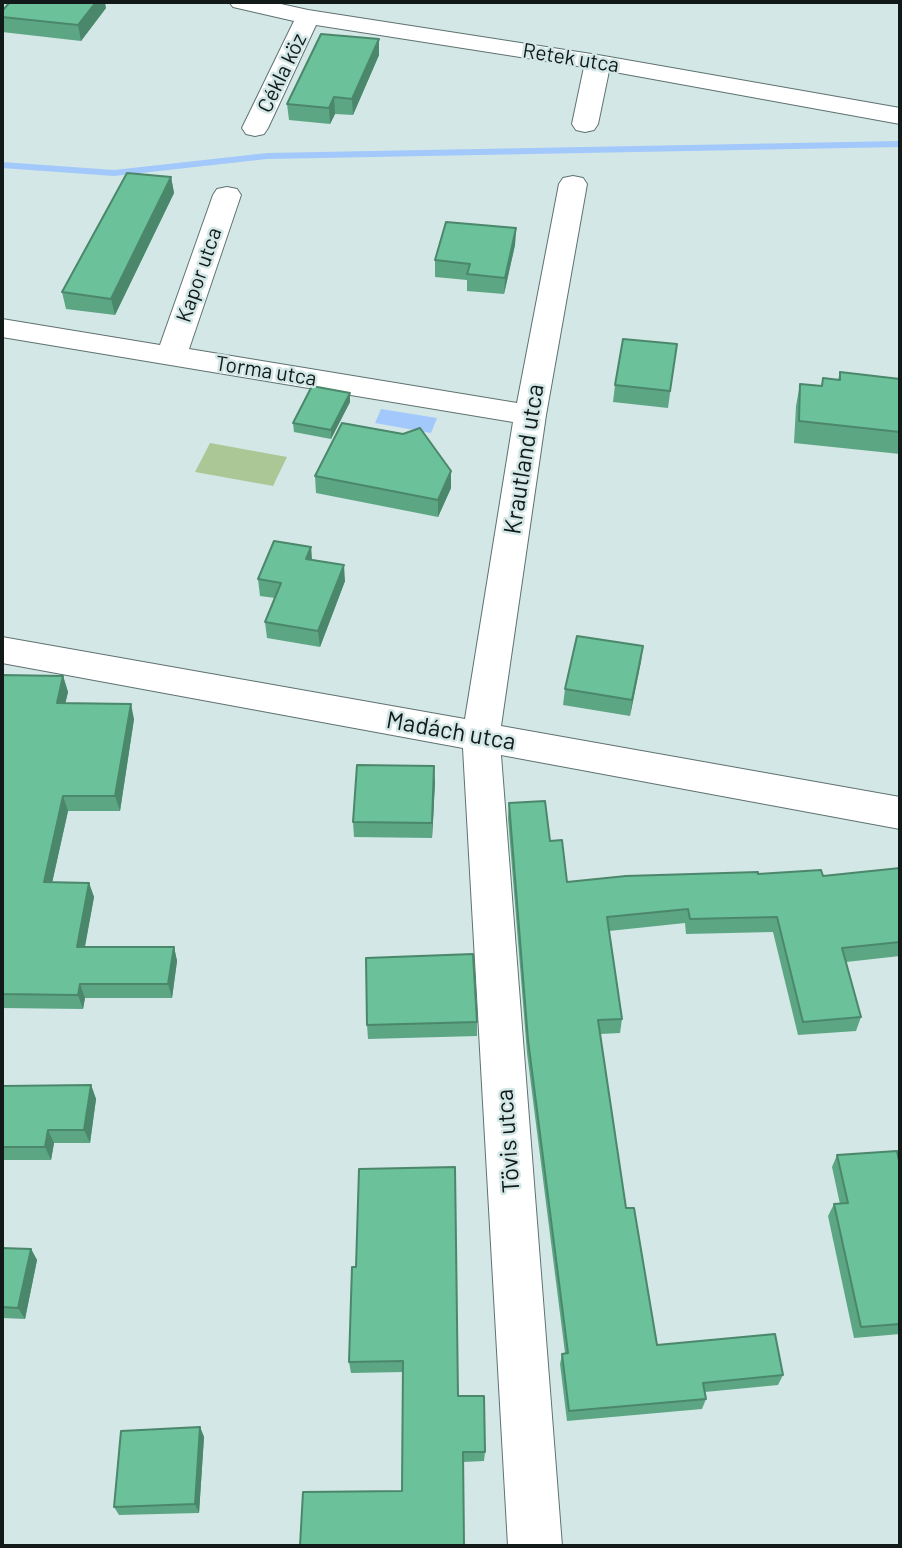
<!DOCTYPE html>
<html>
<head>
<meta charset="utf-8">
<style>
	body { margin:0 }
	#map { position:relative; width:902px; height:1548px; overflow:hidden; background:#d2e7e6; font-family:Barlow,sans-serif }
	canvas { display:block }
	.frame { position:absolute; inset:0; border:4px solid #121919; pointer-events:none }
</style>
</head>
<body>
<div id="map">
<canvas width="902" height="1548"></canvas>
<div class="frame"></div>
</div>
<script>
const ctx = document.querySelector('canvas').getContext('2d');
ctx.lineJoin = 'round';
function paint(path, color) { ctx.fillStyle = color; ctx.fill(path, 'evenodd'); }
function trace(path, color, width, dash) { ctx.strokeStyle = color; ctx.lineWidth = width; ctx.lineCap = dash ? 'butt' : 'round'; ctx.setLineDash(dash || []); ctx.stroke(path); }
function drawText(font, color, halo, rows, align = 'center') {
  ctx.font = font + ' Barlow,sans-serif'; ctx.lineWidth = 5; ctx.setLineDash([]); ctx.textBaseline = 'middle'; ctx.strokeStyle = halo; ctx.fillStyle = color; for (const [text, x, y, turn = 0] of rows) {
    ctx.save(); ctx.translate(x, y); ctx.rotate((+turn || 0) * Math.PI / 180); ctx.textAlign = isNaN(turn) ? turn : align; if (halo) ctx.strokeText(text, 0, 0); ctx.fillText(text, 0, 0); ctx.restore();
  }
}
paint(new Path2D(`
	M 210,443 L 287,457 L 273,486 L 195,472 Z`), '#acc796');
paint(new Path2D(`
	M 381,409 L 437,418 L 431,433 L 375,423 Z`), '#a3c8fb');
paint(new Path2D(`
	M 900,141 L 900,147 L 267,159 L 114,176 L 2,168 L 2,162 L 114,170 L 267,153 Z`), '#a3c8fb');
const minor = new Path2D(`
	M 229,2 L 272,2 L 308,10 L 598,55 L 900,108 L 900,124 L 609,71 L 598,124 L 594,130 L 585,132 L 576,130 L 572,124 L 584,67 L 316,25 L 268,128 L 264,134 L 255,136 L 246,134 L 242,128 L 294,21 L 233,7 Z
	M 573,176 L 583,178 L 587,184 L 546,415 L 501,726 L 900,797 L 900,829 L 501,755 L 562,1546 L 508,1546 L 463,748 L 2,663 L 2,637 L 465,719 L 513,422 L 2,337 L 2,319 L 160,345 L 213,195 L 217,189 L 227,187 L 237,189 L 241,195 L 189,349 L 517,403 L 559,184 L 563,178 Z`);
trace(minor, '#5f7271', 2);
paint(minor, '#fff');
paint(new Path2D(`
	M 106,8 L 81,41 L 2,32 L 2,11 Z
	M 379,55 L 353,115 L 335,114 L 330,124 L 289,120 L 287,104 Z
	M 171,177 L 174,193 L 115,315 L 66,309 L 62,292 Z
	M 516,228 L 515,245 L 504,294 L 467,291 L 467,280 L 435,277 L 435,260 Z
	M 677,344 L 668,408 L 613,402 L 615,385 Z
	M 840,372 L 900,379 L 900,454 L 794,443 L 796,406 L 800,384 L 821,386 L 823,378 L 838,380 Z
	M 350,393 L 350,402 L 331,439 L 294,432 L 293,423 Z
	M 315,476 L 451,488 L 438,517 L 316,493 Z
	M 311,547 L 312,560 L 345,581 L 320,647 L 267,638 L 265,622 L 275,598 L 260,596 L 258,579 Z
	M 643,646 L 630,716 L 563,705 L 565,689 Z
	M 2,675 L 63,676 L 68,692 L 65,703 L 134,719 L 120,811 L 68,811 L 52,882 L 89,883 L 94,897 L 85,947 L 174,947 L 177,961 L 172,998 L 85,998 L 83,1009 L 2,1008 Z
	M 435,782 L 432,838 L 354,837 L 353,822 Z
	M 509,803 L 550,841 L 567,882 L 758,874 L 823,876 L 900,868 L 900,956 L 846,962 L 861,1017 L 856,1031 L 798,1035 L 773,932 L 686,934 L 685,923 L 609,931 L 622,1019 L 620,1033 L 600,1034 L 626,1208 L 657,1345 L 783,1375 L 778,1385 L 705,1392 L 706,1399 L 702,1409 L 567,1421 L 560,1364 L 562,1354 L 565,1353 L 527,1053 L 508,818 Z
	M 477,1022 L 477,1036 L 368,1039 L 367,1025 Z
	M 91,1085 L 96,1099 L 90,1143 L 54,1143 L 51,1160 L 3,1160 L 2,1169 L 2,1086 Z
	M 837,1155 L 900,1166 L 900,1334 L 854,1338 L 828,1216 L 834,1204 L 840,1204 L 832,1167 Z
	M 2,1248 L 31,1249 L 37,1260 L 25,1319 L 2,1318 Z
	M 352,1267 L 458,1396 L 485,1452 L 484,1461 L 463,1462 L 402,1491 L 403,1372 L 351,1373 L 349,1362 Z
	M 200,1427 L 204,1437 L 199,1513 L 119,1515 L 114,1507 Z`), '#5ca684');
paint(new Path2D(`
	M 96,2 L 105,2 L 106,8 L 81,41 L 78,25 Z
	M 379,39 L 379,55 L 353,115 L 352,99 Z
	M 334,97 L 335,114 L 330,124 L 329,108 Z
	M 171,177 L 174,193 L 115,315 L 111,299 Z
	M 516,228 L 515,245 L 504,294 L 505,278 Z
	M 350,393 L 350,402 L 331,439 L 331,430 Z
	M 451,471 L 451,488 L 438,517 L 438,500 Z
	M 311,547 L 312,564 L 306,559 Z
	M 344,565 L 345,581 L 320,647 L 318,631 Z
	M 643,646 L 641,662 L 630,716 L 632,700 Z
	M 63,676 L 68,692 L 62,718 L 57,703 Z
	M 131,704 L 134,719 L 120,811 L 115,796 Z
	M 434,766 L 435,782 L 432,838 L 432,823 Z
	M 63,796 L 68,811 L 49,897 L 44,882 Z
	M 89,883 L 94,897 L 82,961 L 77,947 Z
	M 174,947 L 177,961 L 172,998 L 168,984 Z
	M 80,984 L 85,998 L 83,1009 L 78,995 Z
	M 91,1085 L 96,1099 L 90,1143 L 84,1130 Z
	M 48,1130 L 54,1143 L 51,1160 L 45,1147 Z
	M 31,1249 L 37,1260 L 25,1319 L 18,1308 Z
	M 200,1427 L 204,1437 L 199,1513 L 195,1504 Z`), '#4b876b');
const building = new Path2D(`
	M 10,2 L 96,2 L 78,25 L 2,17 L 2,11 Z
	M 321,34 L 379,39 L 352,99 L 334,97 L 329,108 L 287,104 Z
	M 127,173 L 171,177 L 111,299 L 62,292 Z
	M 446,222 L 516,228 L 505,278 L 467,274 L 470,264 L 435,260 Z
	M 623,339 L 677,344 L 670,391 L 615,385 Z
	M 840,372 L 900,379 L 900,432 L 799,421 L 800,384 L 822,386 L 823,378 L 840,380 Z
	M 312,386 L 350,393 L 331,430 L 293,423 Z
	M 342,423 L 403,434 L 420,428 L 451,471 L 438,500 L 315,476 Z
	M 274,541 L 311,547 L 306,559 L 344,565 L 318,631 L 265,622 L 281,583 L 258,579 Z
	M 577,636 L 643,646 L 632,700 L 565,689 Z
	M 2,675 L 63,676 L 57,703 L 131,704 L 115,796 L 63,796 L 44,882 L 89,883 L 77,947 L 174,947 L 168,984 L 80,984 L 78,995 L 2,994 Z
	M 357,765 L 434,766 L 432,823 L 353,822 Z
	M 545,801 L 550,841 L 562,840 L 567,882 L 626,876 L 758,872 L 758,874 L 821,870 L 823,876 L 900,868 L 900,942 L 842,948 L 861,1017 L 803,1022 L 777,917 L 690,919 L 688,909 L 607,917 L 622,1019 L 598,1020 L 626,1208 L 634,1208 L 657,1345 L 775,1334 L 783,1375 L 703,1383 L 706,1399 L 569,1411 L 562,1354 L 568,1353 L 528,1040 L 509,803 Z
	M 473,954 L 477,1022 L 367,1025 L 366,958 Z
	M 91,1085 L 84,1130 L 48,1130 L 45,1147 L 2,1147 L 2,1086 Z
	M 897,1151 L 900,1166 L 900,1324 L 861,1327 L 834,1204 L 848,1203 L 837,1155 Z
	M 455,1167 L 458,1396 L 484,1396 L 485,1452 L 463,1452 L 464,1546 L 300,1546 L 303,1492 L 402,1491 L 403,1361 L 349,1362 L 352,1267 L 356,1267 L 359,1169 Z
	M 2,1248 L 31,1249 L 18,1308 L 2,1307 Z
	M 200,1427 L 195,1504 L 114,1507 L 121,1431 Z`);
paint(building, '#6bc199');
trace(building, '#4b876b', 2);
drawText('21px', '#121919', '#d2e7e6', [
	["Retek utca",571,58,9],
	["Cékla köz",282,73,-64],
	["Kapor utca",199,275,-71],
	["Torma utca",266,371,9]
]);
drawText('24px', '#121919', '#d2e7e6', [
	["Krautland utca",524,459,-81],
	["Madách utca",451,731,10],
	["Tövis utca",508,1141,-94]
]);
</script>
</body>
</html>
